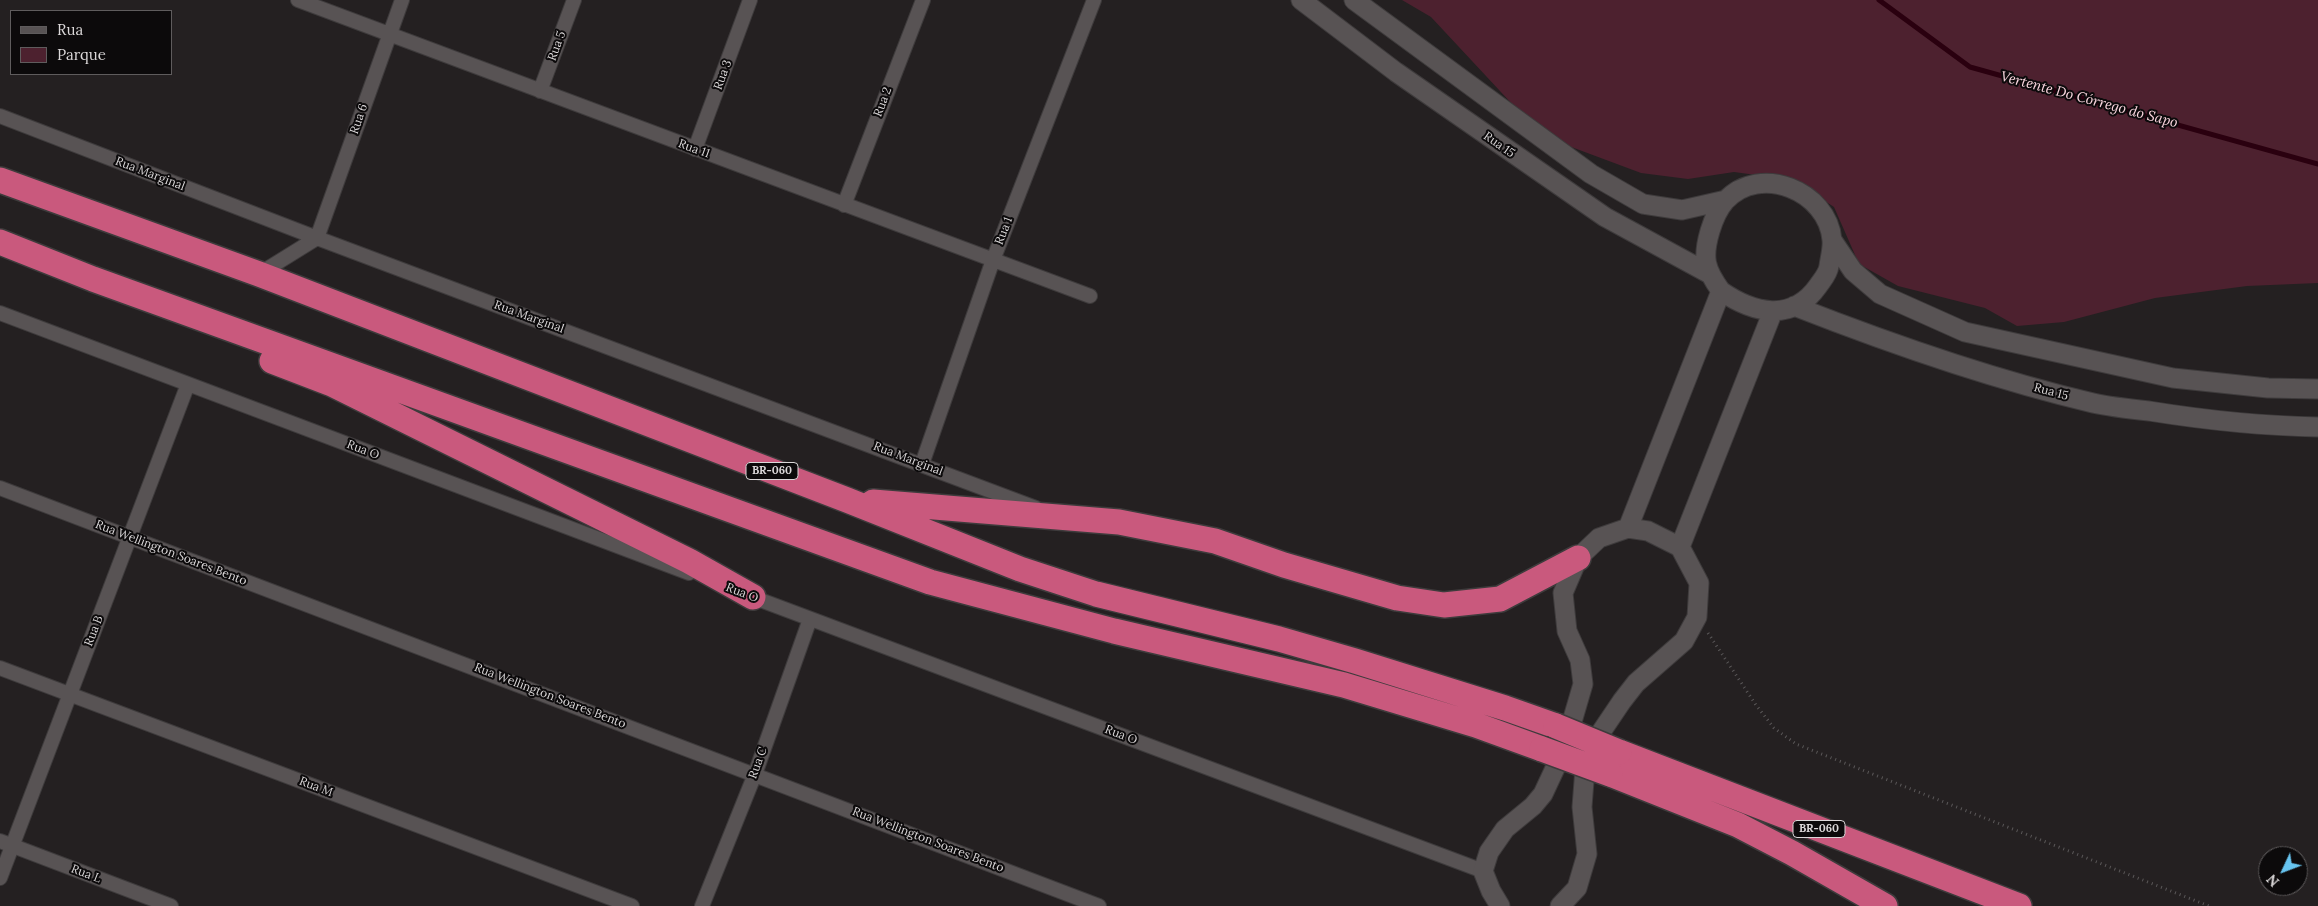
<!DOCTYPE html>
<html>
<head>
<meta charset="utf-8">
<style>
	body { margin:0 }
	#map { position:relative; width:2318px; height:906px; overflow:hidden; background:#242021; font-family:Lora,serif }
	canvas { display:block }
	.legend { position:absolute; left:10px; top:10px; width:162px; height:65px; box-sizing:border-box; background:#0c0a0b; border:1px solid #5f5c5d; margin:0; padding:6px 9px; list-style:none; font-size:15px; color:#dbd8d9 }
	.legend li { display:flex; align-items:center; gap:10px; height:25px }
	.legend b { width:25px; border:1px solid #5f5c5d }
	.north { position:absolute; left:2258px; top:846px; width:50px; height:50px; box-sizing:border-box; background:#0c0a0b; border:1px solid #5f5c5d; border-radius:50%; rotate:227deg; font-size:14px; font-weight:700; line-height:20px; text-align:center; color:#dbd8d9 }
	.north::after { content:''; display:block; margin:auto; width:18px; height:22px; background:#67c4f0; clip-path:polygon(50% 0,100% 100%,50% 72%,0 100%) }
</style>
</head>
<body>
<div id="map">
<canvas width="2318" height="906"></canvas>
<ul class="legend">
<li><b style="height:6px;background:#585354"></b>Rua</li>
<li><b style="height:14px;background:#4d212f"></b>Parque</li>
</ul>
<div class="north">N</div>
</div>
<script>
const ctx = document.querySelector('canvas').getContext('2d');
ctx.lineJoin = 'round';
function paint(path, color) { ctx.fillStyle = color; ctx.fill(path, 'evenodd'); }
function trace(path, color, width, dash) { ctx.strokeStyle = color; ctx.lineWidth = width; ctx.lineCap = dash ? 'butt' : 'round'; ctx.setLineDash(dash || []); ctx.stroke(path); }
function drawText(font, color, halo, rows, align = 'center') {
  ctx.font = font + ' Lora,serif'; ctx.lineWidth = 4; ctx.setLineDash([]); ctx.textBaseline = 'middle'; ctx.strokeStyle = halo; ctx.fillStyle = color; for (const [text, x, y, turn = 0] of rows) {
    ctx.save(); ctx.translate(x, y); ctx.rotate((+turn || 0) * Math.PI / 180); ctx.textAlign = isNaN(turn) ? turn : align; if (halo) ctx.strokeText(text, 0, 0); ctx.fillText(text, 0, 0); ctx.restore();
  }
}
paint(new Path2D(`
	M 1402,0 L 2318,0 L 2318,283 L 2247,286 L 2155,298 L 2064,322 L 2017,326 L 1985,308 L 1898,286 L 1859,264 L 1834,207 L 1793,180 L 1734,172 L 1688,179 L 1641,173 L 1566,145 L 1527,120 L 1431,17 Z`), '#4d212f');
trace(new Path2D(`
	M 1879,0 L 1970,67 L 2318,164`), '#2a000f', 5);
const street = new Path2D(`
	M 298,0 L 1090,296
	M 540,91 L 574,0
	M 0,116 L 317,238 L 1036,508
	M 695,149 L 750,0
	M 844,205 L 923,0
	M 259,274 L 317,238 L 402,0
	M 0,313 L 689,573
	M 922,464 L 993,260 L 1094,0
	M 0,488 L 1099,906
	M 747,595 L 1483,871
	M 0,668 L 632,906
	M 0,841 L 171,906
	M 0,878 L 188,384
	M 702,906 L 755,774 L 810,619`);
const secondary = new Path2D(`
	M 1301,0 L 1396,72 L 1605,217 L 1708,273
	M 1354,0 L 1591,174 L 1643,204 L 1682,210 L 1726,200
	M 1832,240 L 1853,271 L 1880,294 L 1965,332 L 2173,378 L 2268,388 L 2318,389
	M 1794,306 C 1891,344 1991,379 2093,403 C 2111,407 2130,409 2149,411 C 2205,420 2261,426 2318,427
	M 1628,528 L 1721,291 C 1705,269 1702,258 1710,231 C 1713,221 1718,209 1725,201 C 1760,163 1828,191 1832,240 C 1833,248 1830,258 1829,266 C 1828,274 1822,280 1818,286 C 1792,323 1753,313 1721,291
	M 1500,906 L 1491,891 L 1483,871 L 1489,852 L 1505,829 L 1533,806 L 1543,794 L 1564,749 L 1583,684 L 1580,660 L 1567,631 L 1563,593 L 1578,558 L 1599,538 L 1628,528 L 1648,531 L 1680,547
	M 1560,906 L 1577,888 L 1587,854 L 1582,807 L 1585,768 L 1595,741 L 1622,701 L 1636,683 L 1684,641 L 1697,617 L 1699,583 L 1680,547 L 1773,311`);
const highway = new Path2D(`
	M 0,180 L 259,274 L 847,500 L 1020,569 L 1096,594 L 1279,639 L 1355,661 L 1505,708 L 1556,726
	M 0,242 L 93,279 L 930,582 L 1114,631 L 1344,685 L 1476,725 L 1542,749
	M 272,361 L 332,384 L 689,561 L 753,597
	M 873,502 L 1119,522 L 1215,541 L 1284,565 L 1397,598 L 1444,605 L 1500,599 L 1578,558
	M 1619,752 L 2019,906
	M 1610,774 L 1738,825 L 1792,853 L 1885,906`);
trace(street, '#3e3b3c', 16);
trace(secondary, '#3e3b3c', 21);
trace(highway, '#3e3b3c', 28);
trace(new Path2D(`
	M 1708,633 L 1756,705 L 1774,728 L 1796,744 L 2209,906`), '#5b5859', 3, [1, 4]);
trace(street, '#585354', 14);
trace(secondary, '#585354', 19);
trace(highway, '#c9597d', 25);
const highwayBridge = new Path2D(`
	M 1556,726 L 1619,752
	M 1542,749 L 1610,774`);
trace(highwayBridge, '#3e3b3c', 28, []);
trace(highwayBridge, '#c9597d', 25);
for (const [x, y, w] of [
	[772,471,52],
	[1819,829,52]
]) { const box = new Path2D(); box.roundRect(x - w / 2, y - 8.5, w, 17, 4); ctx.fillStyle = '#0c0a0b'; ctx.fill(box); trace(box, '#dbd8d9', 1); }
drawText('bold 11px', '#dbd8d9', null, [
	["BR-060",772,471],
	["BR-060",1819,829]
]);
drawText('12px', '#dbd8d9', '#0c0a0b', [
	["Rua 5",557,46,-70],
	["Rua 3",723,75,-70],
	["Rua 2",883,102,-69],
	["Rua 6",359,119,-71],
	["Rua 15",1499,145,35],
	["Rua 11",694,149,20],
	["Rua Marginal",150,174,21],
	["Rua 1",1004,231,-69],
	["Rua Marginal",529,317,20],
	["Rua 15",2051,392,15],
	["Rua O",363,450,21],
	["Rua Marginal",908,459,21],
	["Rua Wellington Soares Bento",171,553,21],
	["Rua O",742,593,21],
	["Rua B",94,631,-69],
	["Rua Wellington Soares Bento",550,696,21],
	["Rua O",1121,735,21],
	["Rua C",758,763,-70],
	["Rua M",316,787,21],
	["Rua Wellington Soares Bento",928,840,21],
	["Rua L",86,874,21]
]);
drawText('italic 14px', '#fed9e2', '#0c0a0b', [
	["Vertente Do Córrego do Sapo",2089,100,15]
]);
</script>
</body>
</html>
